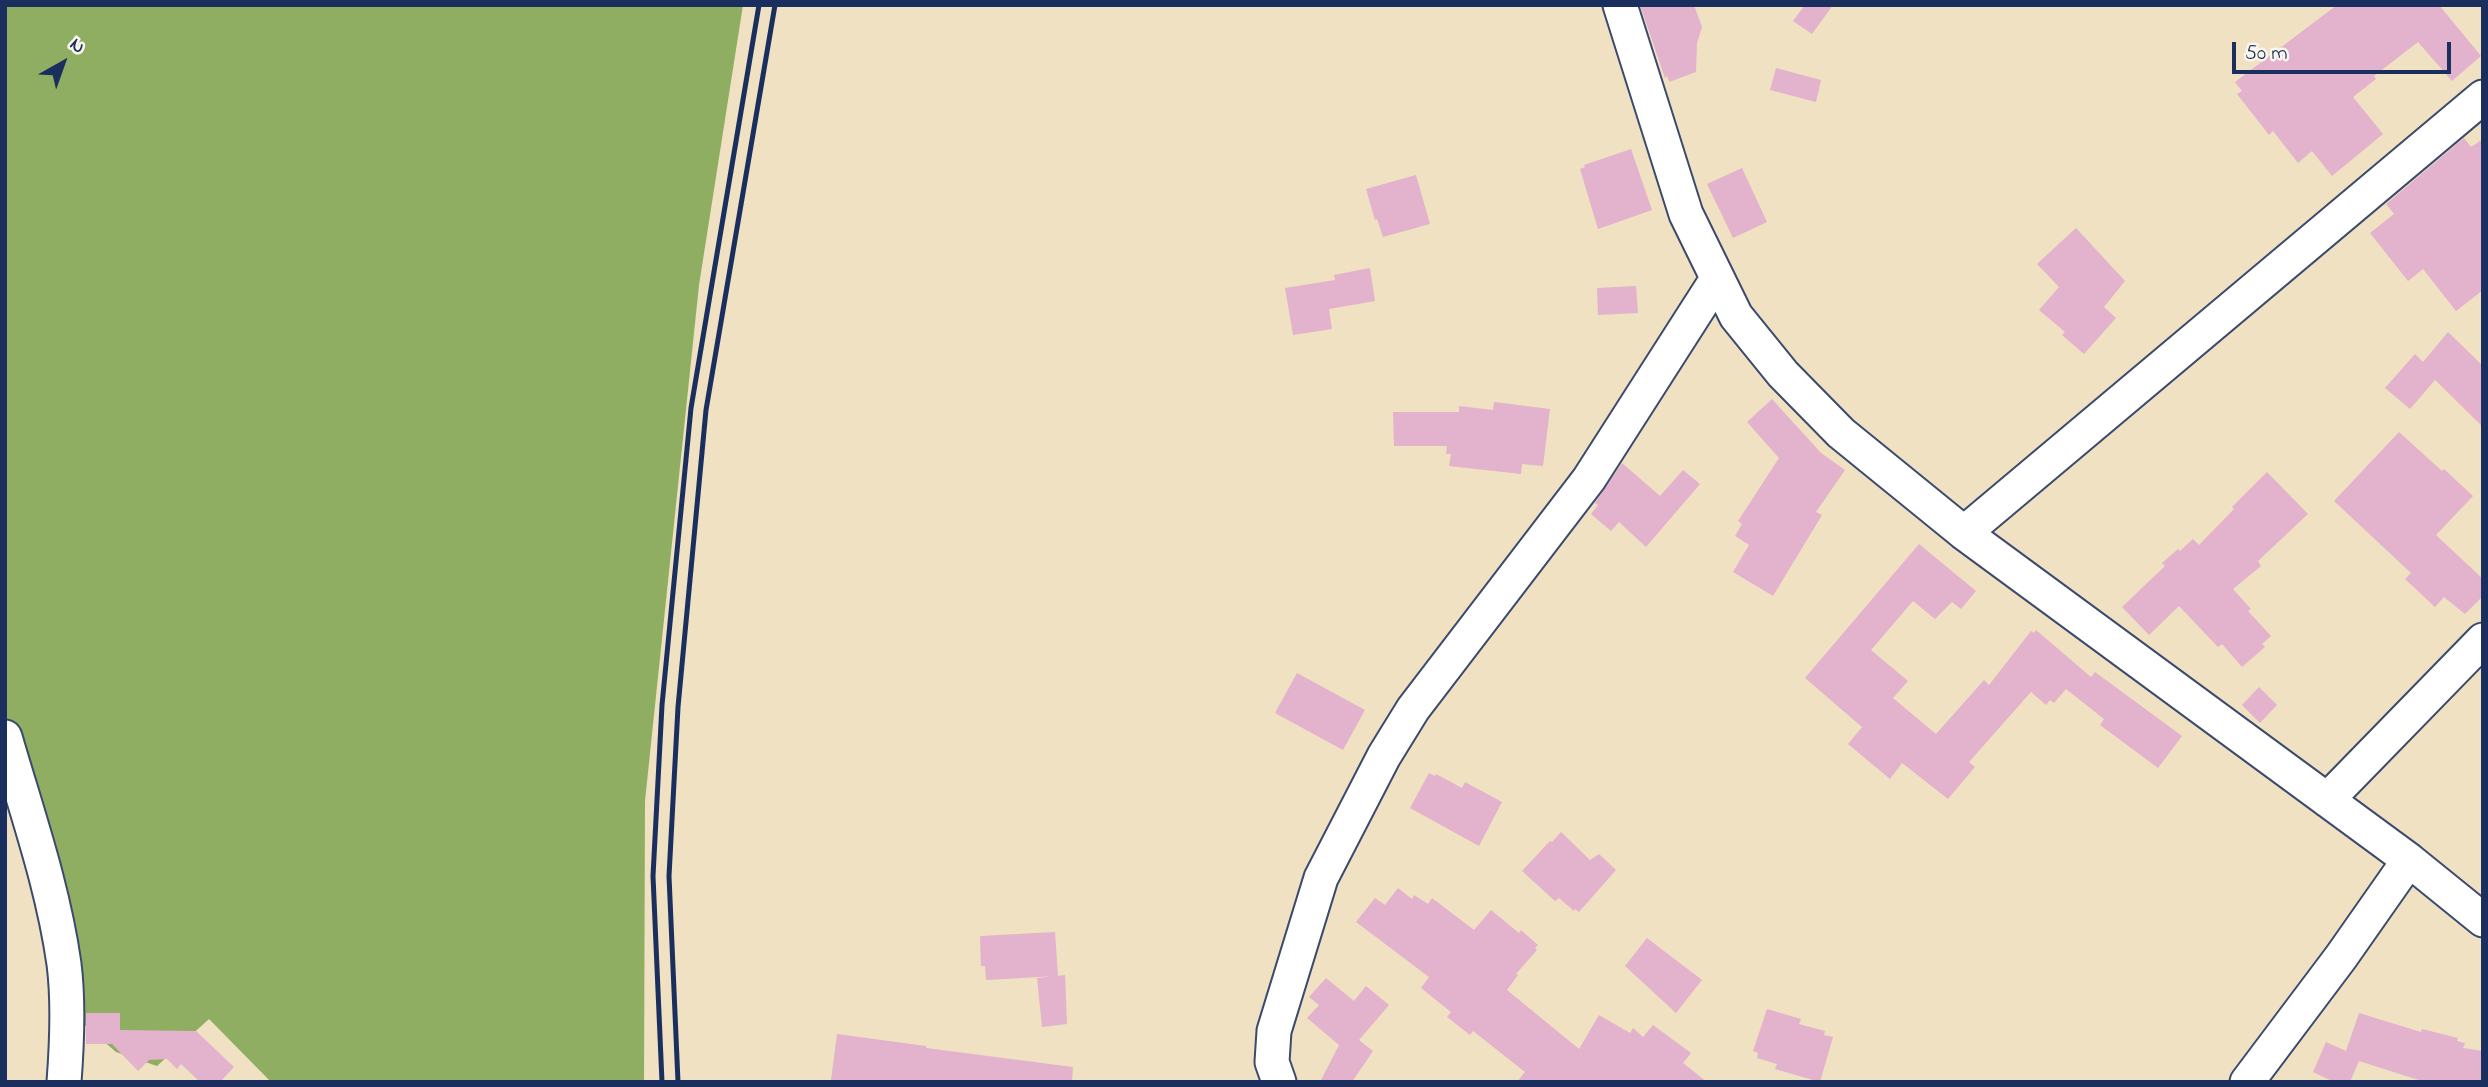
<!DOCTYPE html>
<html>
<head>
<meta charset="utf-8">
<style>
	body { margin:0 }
	#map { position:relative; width:2488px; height:1087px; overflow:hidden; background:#efe1c2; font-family:"Indie Flower",sans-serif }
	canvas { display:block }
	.frame { position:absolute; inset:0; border:7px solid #1b2f5e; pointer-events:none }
	.north { position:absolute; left:28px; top:28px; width:70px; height:70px; -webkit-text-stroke:5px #fbf7ec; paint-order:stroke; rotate:40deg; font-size:19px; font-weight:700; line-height:28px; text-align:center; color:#1b2f5e }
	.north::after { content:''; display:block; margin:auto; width:24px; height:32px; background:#1b2f5e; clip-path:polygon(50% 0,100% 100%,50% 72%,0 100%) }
	.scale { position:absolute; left:2232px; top:42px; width:219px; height:32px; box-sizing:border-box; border:4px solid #1b2f5e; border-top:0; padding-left:9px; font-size:21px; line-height:24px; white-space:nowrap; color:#1b2f5e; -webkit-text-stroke:5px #fbf7ec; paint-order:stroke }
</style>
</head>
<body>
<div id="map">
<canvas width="2488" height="1087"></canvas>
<div class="frame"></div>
<div class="north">N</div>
<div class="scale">50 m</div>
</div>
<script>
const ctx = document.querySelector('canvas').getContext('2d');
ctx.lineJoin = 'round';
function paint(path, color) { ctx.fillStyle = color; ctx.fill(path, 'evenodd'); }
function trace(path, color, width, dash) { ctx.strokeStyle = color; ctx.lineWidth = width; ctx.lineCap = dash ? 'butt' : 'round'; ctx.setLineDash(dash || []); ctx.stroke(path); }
paint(new Path2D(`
	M 5,5 L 743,5 L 699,285 L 645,801 L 644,1082 L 271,1082 L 209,1019 L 157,1066 L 116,1052 L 66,1009 L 5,737 Z`), '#8fae61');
paint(new Path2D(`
	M 1640,5 L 1694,5 L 1702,27 L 1697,43 L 1696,72 L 1669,82 L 1667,76 L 1665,78 Z
	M 1805,5 L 1833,5 L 1812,34 L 1793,21 Z
	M 2337,5 L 2439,5 L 2481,56 L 2452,81 L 2418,42 L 2374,76 L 2376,79 L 2353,97 L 2383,134 L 2332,176 L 2312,151 L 2298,163 L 2273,131 L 2269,135 L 2237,94 L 2242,91 L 2235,82 Z
	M 1776,68 L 1821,80 L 1816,102 L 1770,90 Z
	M 2464,138 L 2471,147 L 2483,139 L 2483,290 L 2456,311 L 2423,269 L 2408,281 L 2370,233 L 2394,214 L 2386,204 Z
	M 1631,149 L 1652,210 L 1598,229 L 1580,169 L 1585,167 L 1584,165 Z
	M 1742,168 L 1767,222 L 1733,238 L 1707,184 Z
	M 1416,175 L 1430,224 L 1383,237 L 1377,219 L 1375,220 L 1366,189 Z
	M 2076,228 L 2125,281 L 2104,307 L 2116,318 L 2084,354 L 2062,335 L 2065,332 L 2039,310 L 2059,287 L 2037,264 Z
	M 1370,268 L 1375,301 L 1329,309 L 1332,329 L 1293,335 L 1285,288 L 1335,280 L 1334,275 Z
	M 1636,286 L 1638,313 L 1598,315 L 1597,288 Z
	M 2448,332 L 2483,366 L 2483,427 L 2435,380 L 2410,409 L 2385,388 L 2415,354 L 2423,362 Z
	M 1772,399 L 1821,453 L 1845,470 L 1816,512 L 1822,515 L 1773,596 L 1733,572 L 1749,545 L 1735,536 L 1742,524 L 1738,521 L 1779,458 L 1747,422 Z
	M 1494,402 L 1550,409 L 1543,466 L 1522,464 L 1521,474 L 1449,466 L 1451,454 L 1446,454 L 1447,446 L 1394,446 L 1393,412 L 1459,412 L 1459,406 L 1493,410 Z
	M 2399,432 L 2442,471 L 2444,469 L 2473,496 L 2436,535 L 2483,579 L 2483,596 L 2465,614 L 2444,597 L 2435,607 L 2405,579 L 2411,573 L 2334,501 Z
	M 1622,463 L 1660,496 L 1683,470 L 1700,484 L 1646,547 L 1619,522 L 1611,531 L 1591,514 L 1598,505 L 1595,503 Z
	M 2267,472 L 2308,514 L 2258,561 L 2261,566 L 2233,589 L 2251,609 L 2248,611 L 2271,636 L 2262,644 L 2265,647 L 2242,667 L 2222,644 L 2218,647 L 2179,606 L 2149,635 L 2122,607 L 2165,566 L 2162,563 L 2178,549 L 2180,551 L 2193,539 L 2199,545 L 2234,509 L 2232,507 Z
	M 1919,544 L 1976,591 L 1961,609 L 1952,602 L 1935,619 L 1913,601 L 1871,650 L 1908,681 L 1893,698 L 1936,734 L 1984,680 L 1989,685 L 2031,631 L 2034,633 L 2036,630 L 2091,677 L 2095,672 L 2182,736 L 2158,768 L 2100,725 L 2104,719 L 2066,689 L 2054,703 L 2050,700 L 2046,705 L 2031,692 L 1969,762 L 1975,767 L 1948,799 L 1902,763 L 1890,779 L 1848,744 L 1862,727 L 1805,678 Z
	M 1297,673 L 1365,710 L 1343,750 L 1275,713 Z
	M 2259,687 L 2277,705 L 2260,723 L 2242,705 Z
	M 1429,773 L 1435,776 L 1436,774 L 1462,788 L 1465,782 L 1502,802 L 1479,846 L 1410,808 Z
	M 1561,832 L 1590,860 L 1599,854 L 1616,870 L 1579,912 L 1575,909 L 1574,911 L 1559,898 L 1555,901 L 1522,871 L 1550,841 L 1552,842 Z
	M 1398,888 L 1412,899 L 1414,895 L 1428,904 L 1432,898 L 1474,930 L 1491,910 L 1519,933 L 1521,930 L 1538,945 L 1535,948 L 1537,950 L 1516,974 L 1518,975 L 1507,990 L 1579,1049 L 1599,1015 L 1630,1033 L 1633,1028 L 1643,1037 L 1653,1025 L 1691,1053 L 1683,1063 L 1707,1082 L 1517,1082 L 1525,1072 L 1473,1031 L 1470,1035 L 1447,1017 L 1451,1012 L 1421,988 L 1429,977 L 1356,922 L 1375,898 L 1385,905 Z
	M 1055,932 L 1058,976 L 986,980 L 985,966 L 981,966 L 980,936 Z
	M 1647,938 L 1702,980 L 1676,1013 L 1625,966 Z
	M 1065,975 L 1067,1024 L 1042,1027 L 1037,978 Z
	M 1326,978 L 1354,1001 L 1366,986 L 1389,1005 L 1359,1040 L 1373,1051 L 1352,1082 L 1320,1082 L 1339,1045 L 1307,1018 L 1319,1005 L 1309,997 Z
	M 1767,1009 L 1801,1019 L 1799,1024 L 1825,1031 L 1824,1035 L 1833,1037 L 1820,1082 L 1775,1069 L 1777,1064 L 1757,1058 L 1758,1053 L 1753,1051 Z
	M 86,1013 L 120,1013 L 120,1030 L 196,1031 L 234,1067 L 220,1082 L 200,1082 L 181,1064 L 177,1069 L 167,1059 L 149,1060 L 138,1071 L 112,1044 L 86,1044 Z
	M 2359,1013 L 2421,1032 L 2422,1029 L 2458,1038 L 2457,1041 L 2465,1043 L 2463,1048 L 2483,1051 L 2483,1082 L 2425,1082 L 2359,1061 L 2350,1082 L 2334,1082 L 2313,1072 L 2326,1042 L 2346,1051 Z
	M 837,1034 L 926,1046 L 926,1048 L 1073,1067 L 1072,1082 L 831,1080 Z`), '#e3b2cc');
const minor = new Path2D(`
	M 1620,5 L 1686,214 L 1736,316 L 1783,374 L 1841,433 L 1964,533 L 2409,860 L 2483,920
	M 1964,533 L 2483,97
	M 5,737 C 27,813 53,886 64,964 C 69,1003 67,1043 64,1082
	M 2327,800 L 2483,640
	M 1279,1082 L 1272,1062 L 1274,1031 L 1321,878 L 1384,756 L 1413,709 L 1589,479 L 1717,279
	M 2247,1082 L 2341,957 L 2409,860`);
trace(minor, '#3b4a6d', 37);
trace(minor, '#fff', 33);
trace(new Path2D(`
	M 662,1082 L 653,876 L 662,705 L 691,408 L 759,5
	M 678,1082 L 669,876 L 678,707 L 706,410 L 775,5`), '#1b2f5e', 5);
</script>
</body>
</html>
